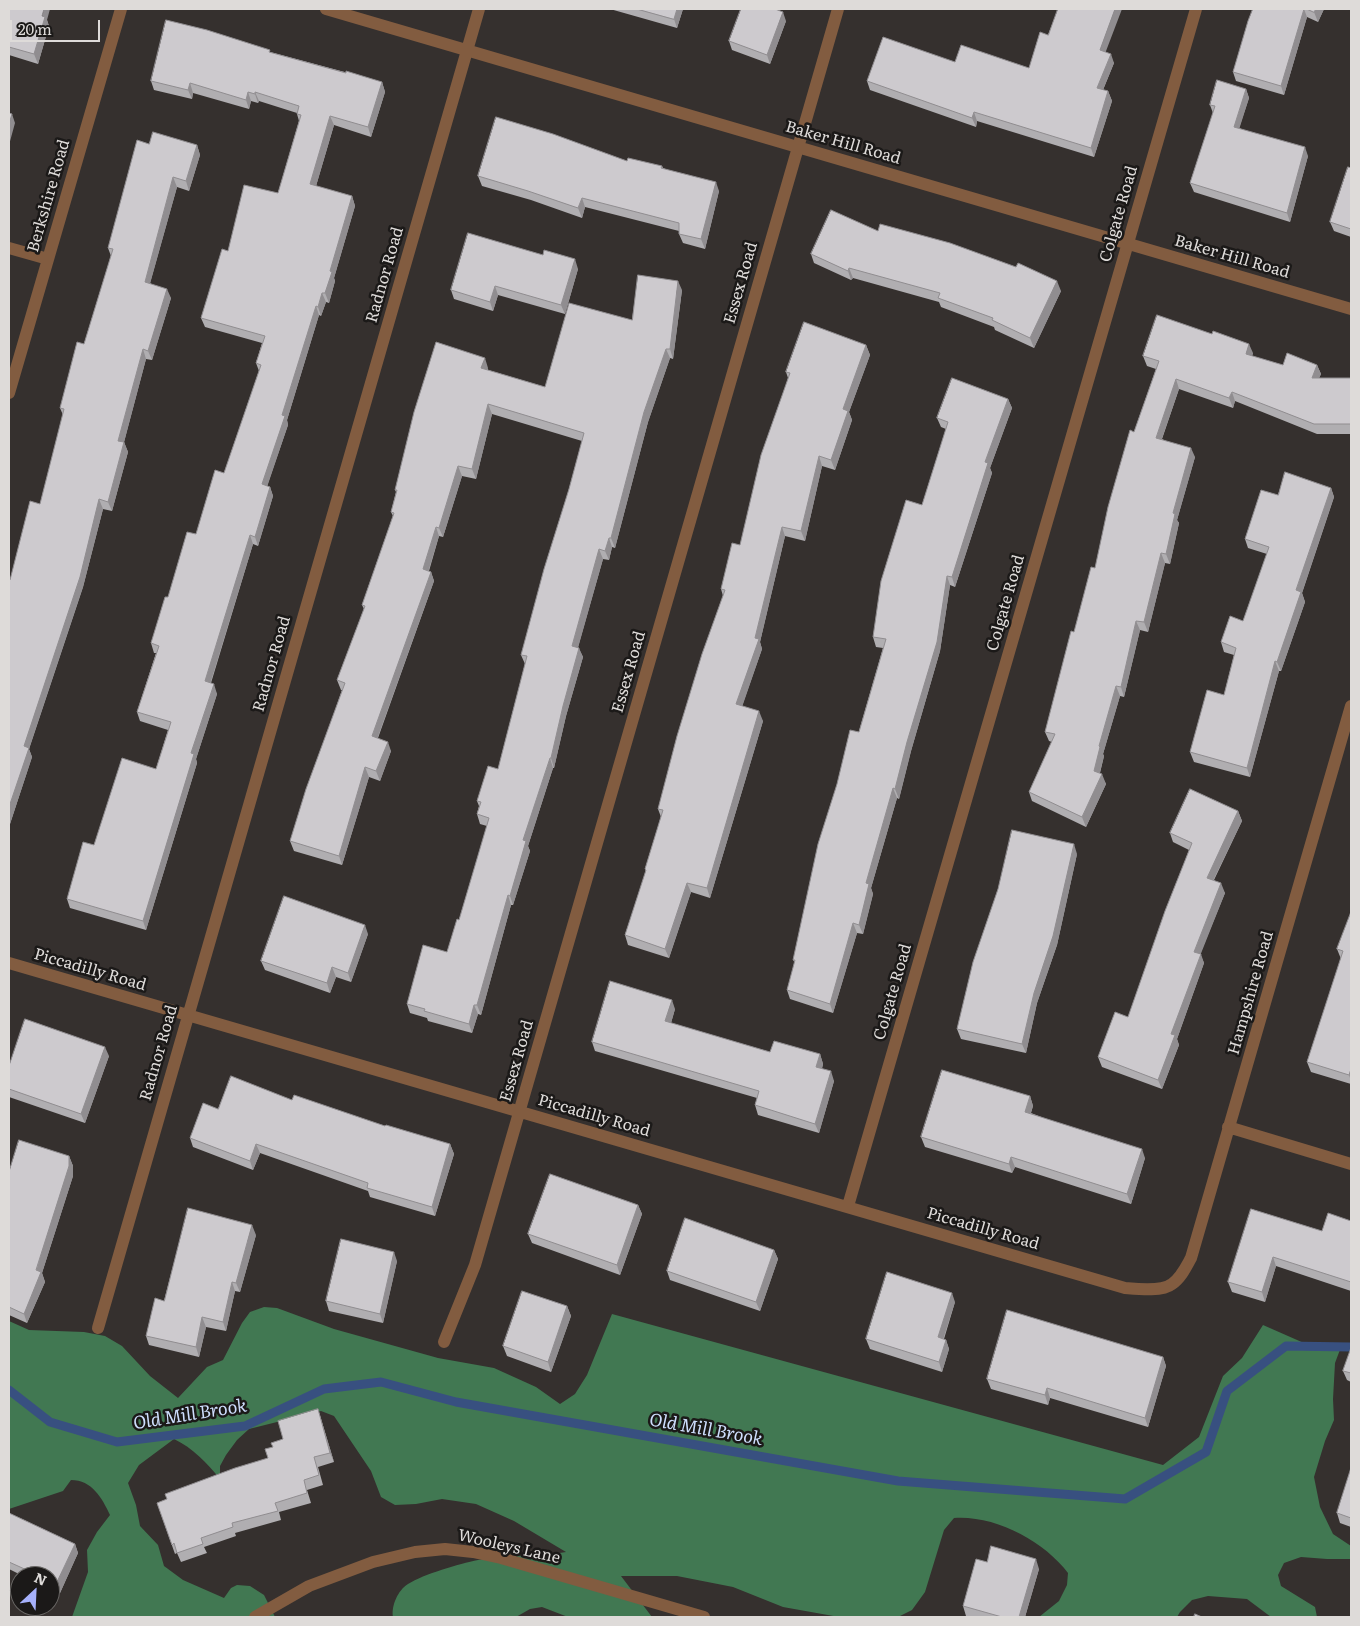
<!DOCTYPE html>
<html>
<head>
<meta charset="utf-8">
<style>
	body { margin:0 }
	#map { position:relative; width:1360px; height:1626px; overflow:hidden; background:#35302e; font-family:Literata,serif }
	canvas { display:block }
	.frame { position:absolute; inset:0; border:10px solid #dedbd9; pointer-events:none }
	.north { position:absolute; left:10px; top:1566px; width:50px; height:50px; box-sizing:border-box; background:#1b1918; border:1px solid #696765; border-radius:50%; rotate:25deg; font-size:14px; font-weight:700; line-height:20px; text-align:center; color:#dedbd9 }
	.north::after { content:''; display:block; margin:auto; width:18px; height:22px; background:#a6b1fc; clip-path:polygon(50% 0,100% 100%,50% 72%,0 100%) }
	.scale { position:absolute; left:10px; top:20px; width:90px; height:22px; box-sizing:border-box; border:2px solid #dedbd9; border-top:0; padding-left:6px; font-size:15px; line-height:18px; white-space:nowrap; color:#dedbd9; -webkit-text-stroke:4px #1b1918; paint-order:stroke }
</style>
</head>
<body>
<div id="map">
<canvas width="1360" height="1626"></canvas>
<div class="frame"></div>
<div class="north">N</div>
<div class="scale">20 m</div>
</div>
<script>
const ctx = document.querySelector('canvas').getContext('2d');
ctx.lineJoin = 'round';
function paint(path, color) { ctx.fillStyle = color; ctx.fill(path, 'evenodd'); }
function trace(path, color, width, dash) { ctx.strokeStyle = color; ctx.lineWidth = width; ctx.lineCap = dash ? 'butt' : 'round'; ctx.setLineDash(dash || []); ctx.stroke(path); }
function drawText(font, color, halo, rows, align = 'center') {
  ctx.font = font + ' Literata,serif'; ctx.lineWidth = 5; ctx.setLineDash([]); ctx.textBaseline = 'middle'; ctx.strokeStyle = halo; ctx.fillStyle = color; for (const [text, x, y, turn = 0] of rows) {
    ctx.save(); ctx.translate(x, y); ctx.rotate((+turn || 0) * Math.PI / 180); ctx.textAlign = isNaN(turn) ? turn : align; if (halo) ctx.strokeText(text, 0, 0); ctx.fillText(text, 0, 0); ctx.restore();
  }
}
paint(new Path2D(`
	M 264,1307 L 277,1308 L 334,1329 L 438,1358 L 494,1368 L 536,1387 L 560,1404 L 575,1394 L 587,1375 L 612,1314 L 1163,1465 L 1199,1437 L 1223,1376 L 1242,1358 L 1263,1325 L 1313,1347 L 1341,1347 L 1335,1363 L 1333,1399 L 1334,1420 L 1325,1441 L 1314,1477 L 1320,1507 L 1333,1534 L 1351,1546 L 1351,1559 L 1327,1559 L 1301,1557 L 1284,1563 L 1278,1575 L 1281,1586 L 1315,1607 L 1317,1617 L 1271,1617 L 1247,1599 L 1208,1596 L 1192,1600 L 1180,1612 L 1177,1617 L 1039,1617 L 1059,1601 L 1067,1585 L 1068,1573 C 1044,1541 995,1515 954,1518 L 944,1530 L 925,1592 L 912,1610 L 898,1617 L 839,1617 L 783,1607 L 733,1587 L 677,1576 L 621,1576 L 652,1617 L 568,1617 L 542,1607 L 530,1609 L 516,1617 L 393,1617 C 391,1606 398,1590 408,1584 C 424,1574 459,1564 478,1560 C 506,1554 537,1558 566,1552 L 514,1521 L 476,1504 L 442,1499 L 416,1504 L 395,1505 L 381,1497 L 371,1471 L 334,1416 L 321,1411 L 249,1429 L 237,1440 L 226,1455 L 220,1466 L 220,1479 C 207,1463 193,1448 174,1439 L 139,1465 L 128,1483 L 136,1505 L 140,1526 L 158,1545 L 164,1566 L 183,1580 L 224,1598 L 231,1588 L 237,1585 L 250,1586 L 264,1595 L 275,1617 L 72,1617 L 88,1572 L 87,1550 L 97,1532 L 110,1515 C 102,1498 92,1480 71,1480 L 63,1491 L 9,1509 L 9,1321 L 29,1330 L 84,1332 L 105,1336 L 122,1346 L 150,1376 L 178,1398 L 207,1367 L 223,1360 L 242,1323 L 250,1312 Z`), '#417852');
trace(new Path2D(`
	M 9,1390 L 50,1422 L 117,1442 L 245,1426 L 324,1389 L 381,1382 L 456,1402 L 898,1481 L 1125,1499 L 1206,1452 L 1227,1391 L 1286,1346 L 1351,1347`), '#385080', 9);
trace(new Path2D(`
	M 326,9 L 1351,309
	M 9,248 L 48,259
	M 9,393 L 121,9
	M 9,963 L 1125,1288 C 1137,1289 1162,1292 1172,1284 C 1181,1278 1186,1267 1191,1258 L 1351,706
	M 1228,1127 L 1351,1164
	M 848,1206 L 1196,9
	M 98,1328 L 479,9
	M 444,1342 L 475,1265 L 838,9
	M 255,1617 L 309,1586 L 373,1562 L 415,1552 L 445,1549 L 473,1552 L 501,1558 L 704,1617`), '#825c40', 12);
paint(new Path2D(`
	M 9,9 L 47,20 L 49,26 L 38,64 L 9,55 Z
	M 610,9 L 683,9 L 677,28 Z
	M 1253,9 L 1324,9 L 1318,22 L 1307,17 L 1284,95 L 1236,81 L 1233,72 Z
	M 786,21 L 770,64 L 732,50 L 729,41 Z
	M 1048,35 L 1106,52 L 1114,63 L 1103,90 L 1108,91 L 1112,101 L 1094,157 L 977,121 L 976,127 L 870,90 L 867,81 L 955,62 L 1029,68 Z
	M 270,50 L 270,52 L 382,82 L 385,92 L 371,137 L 334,125 L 316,186 L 352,196 L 355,206 L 334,278 L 335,281 L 329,303 L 326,302 L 321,316 L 319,315 L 287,420 L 288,425 L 267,486 L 270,487 L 273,496 L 258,546 L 253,544 L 211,683 L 217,694 L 196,759 L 197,763 L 146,930 L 70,908 L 67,899 L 94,845 L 156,769 L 168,730 L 140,721 L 137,712 L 156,653 L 154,653 L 151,643 L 168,597 L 196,534 L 224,473 L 259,371 L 256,363 L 262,343 L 205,327 L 201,318 L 228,251 L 278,193 L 299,121 L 297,114 L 297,113 L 259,101 L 258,103 L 251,101 L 249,109 L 193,93 L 192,99 L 154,90 L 151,81 Z
	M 1246,89 L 1249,98 L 1239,128 L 1308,156 L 1290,222 L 1194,192 L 1190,183 L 1213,113 L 1210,105 Z
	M 149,144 L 197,145 L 200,155 L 189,191 L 177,187 L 150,283 L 171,298 L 152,360 L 146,359 L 124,442 L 128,452 L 112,511 L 103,509 L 83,587 L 29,749 L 32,757 L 9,827 L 10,580 L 40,504 L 63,415 L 60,408 L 84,344 L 111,256 L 108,248 Z
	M 627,161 L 662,166 L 663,168 L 719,191 L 705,249 L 683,243 L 679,234 L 679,231 L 585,207 L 582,218 L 531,200 L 482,186 L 478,176 Z
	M 1351,168 L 1351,237 L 1334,231 L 1330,222 Z
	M 878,231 L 1061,291 L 1034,348 L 995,330 L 994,327 L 941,307 L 939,302 L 853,278 L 851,280 L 814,263 L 811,254 Z
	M 543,255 L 578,269 L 565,314 L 498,295 L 493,311 L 454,299 L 451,290 Z
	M 682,290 L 673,359 L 670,358 L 648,422 L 615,548 L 612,547 L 609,560 L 603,559 L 578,647 L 583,657 L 566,716 L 554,768 L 553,768 L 528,846 L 530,851 L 513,905 L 511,905 L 481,1015 L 478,1014 L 472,1033 L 428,1021 L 427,1018 L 410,1013 L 407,1004 L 447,952 L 459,920 L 487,826 L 480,824 L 477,814 L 479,806 L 477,801 L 498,769 L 525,664 L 521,655 L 569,489 L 582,441 L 492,414 L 476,479 L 462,476 L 443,537 L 439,536 L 429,571 L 431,572 L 434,581 L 378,738 L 391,751 L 380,781 L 369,777 L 342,865 L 294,851 L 290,841 L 342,690 L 341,690 L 337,680 L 364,609 L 362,605 L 393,516 L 391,512 L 396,492 L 395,490 L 488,368 L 488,370 L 545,387 L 632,320 Z
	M 866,345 L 870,355 L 849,412 L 852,420 L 835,470 L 822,466 L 805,541 L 785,536 L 760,642 L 762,649 L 742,706 L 763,721 L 710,898 L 691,892 L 669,958 L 628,945 L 625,935 L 646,872 L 645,869 L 661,817 L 658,809 L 723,596 L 721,589 L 740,545 L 788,378 L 786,372 Z
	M 1253,353 L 1252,356 L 1283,365 L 1317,365 L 1321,374 L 1319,378 L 1351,378 L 1351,434 L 1317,434 L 1235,401 L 1233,408 L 1179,389 L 1162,439 L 1195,457 L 1177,520 L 1179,523 L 1170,564 L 1165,563 L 1148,632 L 1140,630 L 1124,697 L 1120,696 L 1103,754 L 1104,756 L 1100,773 L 1106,784 L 1086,827 L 1032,801 L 1029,792 L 1052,742 L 1049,741 L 1045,732 L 1074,632 L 1095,568 L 1134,432 L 1156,369 L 1147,366 L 1143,356 Z
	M 1008,399 L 1012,408 L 990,468 L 992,473 L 955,587 L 950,585 L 940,651 L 911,751 L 899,799 L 897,798 L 871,888 L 873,894 L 863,934 L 857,933 L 833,1013 L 790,999 L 787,990 L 795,963 L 793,960 L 883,648 L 876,647 L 873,637 L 922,505 L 946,429 L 941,427 L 937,418 Z
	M 1331,488 L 1334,497 L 1302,593 L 1305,602 L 1281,671 L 1279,671 L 1250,777 L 1194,762 L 1190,752 L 1224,695 L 1234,655 L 1224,652 L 1221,642 L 1243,621 L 1267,554 L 1248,548 L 1245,539 L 1278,495 Z
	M 1238,811 L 1242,821 L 1214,880 L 1225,893 L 1200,954 L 1204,963 L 1177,1039 L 1179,1045 L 1162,1089 L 1102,1067 L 1098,1057 L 1128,1017 L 1189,850 L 1173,842 L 1170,833 Z
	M 1077,854 L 1057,945 L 1037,1003 L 1026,1053 L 961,1039 L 957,1029 Z
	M 1351,913 L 1351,1084 L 1311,1072 L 1307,1062 L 1341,959 L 1337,949 Z
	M 368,934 L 351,982 L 336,977 L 330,993 L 265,970 L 261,961 Z
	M 675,1009 L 671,1023 L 770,1052 L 820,1054 L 823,1064 L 822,1069 L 834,1081 L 819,1133 L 758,1115 L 755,1105 L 757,1098 L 595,1051 L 592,1042 Z
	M 109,1056 L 85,1123 L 9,1097 L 9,1066 Z
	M 1030,1096 L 1033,1106 L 1031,1113 L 1145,1158 L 1131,1204 L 1015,1167 L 1012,1173 L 925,1147 L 921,1137 Z
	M 292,1100 L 450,1144 L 454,1154 L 435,1216 L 370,1197 L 368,1191 L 260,1153 L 253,1170 L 193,1147 L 190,1138 L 218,1109 Z
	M 69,1156 L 73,1166 L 73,1176 L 42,1273 L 45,1282 L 27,1323 L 9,1315 L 9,1172 Z
	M 638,1205 L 642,1214 L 620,1275 L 532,1243 L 528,1234 Z
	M 1251,1209 L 1322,1231 L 1351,1221 L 1351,1291 L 1276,1266 L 1265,1302 L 1232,1292 L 1228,1282 Z
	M 256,1235 L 240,1292 L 235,1291 L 226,1331 L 206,1327 L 199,1357 L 149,1345 L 146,1336 L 164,1301 Z
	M 774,1250 L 778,1259 L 760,1311 L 670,1280 L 667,1271 Z
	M 397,1261 L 383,1323 L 329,1311 L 326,1301 Z
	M 955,1302 L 944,1339 L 946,1340 L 949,1349 L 942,1372 L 870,1349 L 866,1339 Z
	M 567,1306 L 571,1316 L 551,1372 L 507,1356 L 503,1346 Z
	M 1351,1348 L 1351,1382 L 1347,1380 L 1343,1371 Z
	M 1163,1357 L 1166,1366 L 1148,1427 L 1050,1398 L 1048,1405 L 991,1389 L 987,1379 Z
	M 318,1409 L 334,1462 L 318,1467 L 323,1485 L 307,1490 L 311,1503 L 279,1512 L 281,1520 L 235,1533 L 236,1536 L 204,1547 L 207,1553 L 181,1562 L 177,1553 L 175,1554 L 157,1503 L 268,1458 L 273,1447 L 283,1439 Z
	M 1351,1468 L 1351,1527 L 1340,1523 L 1337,1513 Z
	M 9,1513 L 75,1544 L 78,1553 L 60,1593 L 50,1589 L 50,1576 L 23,1576 L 9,1569 Z
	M 987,1562 L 1039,1569 L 1025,1617 L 972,1617 L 966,1616 L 963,1606 Z`), '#b0aeb1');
paint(new Path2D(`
	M 44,9 L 50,9 L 47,20 L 49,26 L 38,64 L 34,54 Z
	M 677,9 L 683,9 L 677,28 L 674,19 Z
	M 1115,9 L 1122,9 L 1103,59 L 1100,50 Z
	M 1304,9 L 1307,17 L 1284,95 L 1281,86 Z
	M 1316,9 L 1324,9 L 1318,22 L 1314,12 Z
	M 783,12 L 786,21 L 770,64 L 767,55 Z
	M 1111,54 L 1114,63 L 1100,97 L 1097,88 Z
	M 382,82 L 385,92 L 371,137 L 368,127 Z
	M 190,83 L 193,93 L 192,99 L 188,90 Z
	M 1246,89 L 1249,98 L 1237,136 L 1234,127 Z
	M 1108,91 L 1112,101 L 1094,157 L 1091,148 Z
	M 248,92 L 251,101 L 249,109 L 246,100 Z
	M 255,92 L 259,101 L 258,103 L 255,94 Z
	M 974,112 L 977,121 L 976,127 L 972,118 Z
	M 12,114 L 15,123 L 9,145 L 9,124 Z
	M 330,116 L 334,125 L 314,193 L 310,184 Z
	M 197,145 L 200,155 L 189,191 L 186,181 Z
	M 1305,147 L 1308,156 L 1290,222 L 1287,213 Z
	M 173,177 L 177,187 L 148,291 L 145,282 Z
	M 716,182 L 719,191 L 705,249 L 701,239 Z
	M 352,196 L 355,206 L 334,278 L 335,281 L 329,303 L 325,293 L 330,271 Z
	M 582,198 L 585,207 L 582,218 L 578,208 Z
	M 575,259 L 578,269 L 565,314 L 561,305 Z
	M 849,268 L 853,278 L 851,280 L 848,271 Z
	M 678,281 L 682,290 L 673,359 L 670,349 Z
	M 1057,281 L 1061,291 L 1034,348 L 1030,338 Z
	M 495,286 L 498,295 L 493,311 L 490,302 Z
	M 167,289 L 171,298 L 152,360 L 148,351 Z
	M 322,293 L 326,302 L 321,316 L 318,307 Z
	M 316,306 L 319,315 L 287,420 L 288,425 L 265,493 L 262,484 L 282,415 Z
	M 1249,344 L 1253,353 L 1250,363 L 1246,354 Z
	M 866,345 L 870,355 L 849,412 L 852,420 L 835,470 L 831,460 L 843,409 Z
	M 143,349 L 146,359 L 122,450 L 118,441 Z
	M 666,349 L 670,358 L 648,422 L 615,548 L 611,538 L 644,412 Z
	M 485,358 L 488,368 L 485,377 L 481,368 Z
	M 1317,365 L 1321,374 L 1315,387 L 1312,378 Z
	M 1176,379 L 1179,389 L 1159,447 L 1156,438 Z
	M 1232,392 L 1235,401 L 1233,408 L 1229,398 Z
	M 1008,399 L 1012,408 L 990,468 L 992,473 L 955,587 L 952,577 L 985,462 Z
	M 488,404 L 492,414 L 476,479 L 472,469 Z
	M 124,442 L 128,452 L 112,511 L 108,502 Z
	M 1191,448 L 1195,457 L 1177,520 L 1179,523 L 1170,564 L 1166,554 L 1173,513 Z
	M 819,456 L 822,466 L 805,541 L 801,531 Z
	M 458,466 L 462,476 L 443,537 L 439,528 Z
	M 270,487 L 273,496 L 258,546 L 255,537 Z
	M 1331,488 L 1334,497 L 1302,593 L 1305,602 L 1281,671 L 1277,662 L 1296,590 Z
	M 99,499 L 103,509 L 83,587 L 29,749 L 32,757 L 9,827 L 9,807 L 24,746 Z
	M 436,527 L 439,536 L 426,579 L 423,569 Z
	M 782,527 L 785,536 L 760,642 L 762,649 L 740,713 L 736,704 L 755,638 Z
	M 250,535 L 253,544 L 208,691 L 205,681 Z
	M 609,538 L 612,547 L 609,560 L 605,551 Z
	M 599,549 L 603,559 L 576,655 L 572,646 Z
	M 1161,553 L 1165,563 L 1148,632 L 1144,622 Z
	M 431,572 L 434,581 L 375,745 L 372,736 Z
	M 947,576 L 950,585 L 940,651 L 911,751 L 899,799 L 895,789 Z
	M 1136,621 L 1140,630 L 1124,697 L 1121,687 Z
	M 579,648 L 583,657 L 566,716 L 554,768 L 551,758 L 563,706 Z
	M 1275,661 L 1279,671 L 1250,777 L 1247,768 Z
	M 214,684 L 217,694 L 196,759 L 197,763 L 146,930 L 143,921 L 191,753 Z
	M 1116,686 L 1120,696 L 1103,754 L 1104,756 L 1098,780 L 1094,771 L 1099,746 Z
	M 759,711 L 763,721 L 710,898 L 707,888 Z
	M 388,742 L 391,751 L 380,781 L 376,771 Z
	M 550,758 L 553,768 L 528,846 L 530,851 L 513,905 L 510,896 L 523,840 Z
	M 365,767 L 369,777 L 342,865 L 339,856 Z
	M 1102,774 L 1106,784 L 1086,827 L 1082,817 Z
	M 893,788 L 897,798 L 871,888 L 873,894 L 863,934 L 859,925 L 866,883 Z
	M 1238,811 L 1242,821 L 1210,887 L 1207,878 Z
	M 1074,844 L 1077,854 L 1057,945 L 1037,1003 L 1026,1053 L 1022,1044 L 1034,993 Z
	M 687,883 L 691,892 L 669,958 L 665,949 Z
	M 1221,883 L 1225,893 L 1198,961 L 1194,952 Z
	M 508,895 L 511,905 L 481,1015 L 477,1005 Z
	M 853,923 L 857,933 L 833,1013 L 830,1004 Z
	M 365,925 L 368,934 L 351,982 L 348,973 Z
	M 1201,954 L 1204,963 L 1177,1039 L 1179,1045 L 1162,1089 L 1158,1080 L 1171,1034 Z
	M 332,967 L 336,977 L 330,993 L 327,983 Z
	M 672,1000 L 675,1009 L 669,1030 L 665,1021 Z
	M 474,1005 L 478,1014 L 472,1033 L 469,1024 Z
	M 105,1047 L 109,1056 L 85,1123 L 81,1114 Z
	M 820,1054 L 823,1064 L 819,1077 L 816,1067 Z
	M 1351,1069 L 1351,1081 L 1349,1075 Z
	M 831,1071 L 834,1081 L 819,1133 L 815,1124 Z
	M 1030,1096 L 1033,1106 L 1028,1121 L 1025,1112 Z
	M 256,1144 L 260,1153 L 253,1170 L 250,1161 Z
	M 450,1144 L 454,1154 L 435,1216 L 432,1207 Z
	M 1142,1149 L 1145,1158 L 1131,1204 L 1127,1194 Z
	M 69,1156 L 73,1166 L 73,1176 L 42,1273 L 45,1282 L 27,1323 L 24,1314 Z
	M 1011,1157 L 1015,1167 L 1012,1173 L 1009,1164 Z
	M 638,1205 L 642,1214 L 620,1275 L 617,1265 Z
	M 252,1225 L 256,1235 L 240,1292 L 236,1283 Z
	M 774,1250 L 778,1259 L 760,1311 L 756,1302 Z
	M 394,1252 L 397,1261 L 383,1323 L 380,1314 Z
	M 1273,1257 L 1276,1266 L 1265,1302 L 1262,1292 Z
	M 232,1282 L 235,1291 L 226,1331 L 223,1322 Z
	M 952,1293 L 955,1302 L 941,1346 L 938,1337 Z
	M 567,1306 L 571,1316 L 551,1372 L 548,1362 Z
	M 202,1317 L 206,1327 L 199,1357 L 196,1347 Z
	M 946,1340 L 949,1349 L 942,1372 L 939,1362 Z
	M 1163,1357 L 1166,1366 L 1148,1427 L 1145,1418 Z
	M 1047,1388 L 1050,1398 L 1048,1405 L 1045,1395 Z
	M 318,1409 L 321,1419 L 334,1462 L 330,1453 Z
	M 75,1544 L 78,1553 L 60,1593 L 56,1584 Z
	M 1036,1559 L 1039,1569 L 1025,1617 L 1019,1617 Z`), '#908d90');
const building = new Path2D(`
	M 9,9 L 44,9 L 42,16 L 45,17 L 34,54 L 9,47 Z
	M 637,9 L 677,9 L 674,19 Z
	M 741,9 L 775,9 L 783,12 L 767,55 L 729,41 Z
	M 1058,9 L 1115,9 L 1100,50 L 1111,54 L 1097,88 L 1108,91 L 1091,148 L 974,112 L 972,118 L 867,81 L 883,37 L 955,62 L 961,45 L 1029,68 L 1040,32 L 1048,35 Z
	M 1253,9 L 1304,9 L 1281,86 L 1233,72 L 1248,21 Z
	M 1307,9 L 1316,9 L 1314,12 Z
	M 166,20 L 207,30 L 270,50 L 269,52 L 346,73 L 346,71 L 382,82 L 368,127 L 330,116 L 310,184 L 352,196 L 330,271 L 332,272 L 325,293 L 322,293 L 318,307 L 316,306 L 282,415 L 285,416 L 262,484 L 270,487 L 255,537 L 250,535 L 205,681 L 214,684 L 191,753 L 194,754 L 143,921 L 67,899 L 83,842 L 94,845 L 122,758 L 156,769 L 171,722 L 137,712 L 159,646 L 151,643 L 165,597 L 168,597 L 187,532 L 196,534 L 215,470 L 224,473 L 261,365 L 256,363 L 265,336 L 201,318 L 222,249 L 228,251 L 244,185 L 278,193 L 301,115 L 297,114 L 299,106 L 255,92 L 255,94 L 248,92 L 246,100 L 190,83 L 188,90 L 151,81 Z
	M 1217,80 L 1246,89 L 1234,127 L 1305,147 L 1287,213 L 1190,183 L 1215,106 L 1210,105 Z
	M 9,113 L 12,114 L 9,124 Z
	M 496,117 L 553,134 L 627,161 L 628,158 L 662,166 L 661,168 L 716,182 L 701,239 L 679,234 L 679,223 L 582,198 L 578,208 L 528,191 L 478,176 Z
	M 153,132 L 197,145 L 186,181 L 173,177 L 145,282 L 167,289 L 148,351 L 143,349 L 118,441 L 124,442 L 108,502 L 99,499 L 80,577 L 24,746 L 29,748 L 9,807 L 9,579 L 10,580 L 30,501 L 40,504 L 64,409 L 60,408 L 77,342 L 84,344 L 113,249 L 108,248 L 137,140 L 149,144 Z
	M 1348,167 L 1351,168 L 1351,229 L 1330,222 Z
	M 831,210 L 878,231 L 880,224 L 950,243 L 1016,267 L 1018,263 L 1057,281 L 1030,338 L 992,320 L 993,318 L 938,298 L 940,293 L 849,268 L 848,271 L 811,254 Z
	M 468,233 L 543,255 L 544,250 L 575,259 L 561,305 L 495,286 L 490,302 L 451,290 Z
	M 638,275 L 678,281 L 670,349 L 666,349 L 644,412 L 611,538 L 609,538 L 605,551 L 599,549 L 572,646 L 579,648 L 563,706 L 551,758 L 550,758 L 523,840 L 526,841 L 510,896 L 508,895 L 477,1005 L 474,1005 L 469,1024 L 424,1011 L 425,1009 L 407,1004 L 423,945 L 447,952 L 457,919 L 459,920 L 489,818 L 477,814 L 481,802 L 477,801 L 488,766 L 498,769 L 527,656 L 521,655 L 544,569 L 569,489 L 584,433 L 488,404 L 472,469 L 458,466 L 439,528 L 436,527 L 423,569 L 431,572 L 372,736 L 388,742 L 376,771 L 365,767 L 339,856 L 290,841 L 306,789 L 345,683 L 337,680 L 365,606 L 362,605 L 394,513 L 391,512 L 397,490 L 395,490 L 414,412 L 436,342 L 485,358 L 481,368 L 545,387 L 569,303 L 632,320 Z
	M 1157,315 L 1212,334 L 1213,331 L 1249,344 L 1246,354 L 1283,365 L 1287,353 L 1317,365 L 1312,378 L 1351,378 L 1351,424 L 1314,424 L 1232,392 L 1229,398 L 1176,379 L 1156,438 L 1191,448 L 1173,513 L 1175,514 L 1166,554 L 1161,553 L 1144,622 L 1136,621 L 1121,687 L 1116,686 L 1099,746 L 1100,747 L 1094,771 L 1102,774 L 1082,817 L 1029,792 L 1055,734 L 1045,732 L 1071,631 L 1074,632 L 1091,567 L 1095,568 L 1108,507 L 1130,430 L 1134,432 L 1159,361 L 1143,356 Z
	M 804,322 L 866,345 L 843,409 L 848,411 L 831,460 L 819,456 L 801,531 L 782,527 L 755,638 L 759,639 L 736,704 L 759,711 L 707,888 L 687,883 L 665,949 L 625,935 L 646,870 L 645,869 L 663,810 L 658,809 L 677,736 L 702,654 L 725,590 L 721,589 L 732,543 L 740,545 L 761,455 L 790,373 L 786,372 Z
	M 952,378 L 1008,399 L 985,462 L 988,463 L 952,577 L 947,576 L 937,642 L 907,742 L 895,789 L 893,788 L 866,883 L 869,884 L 859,925 L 853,923 L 830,1004 L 787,990 L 795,960 L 793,960 L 818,844 L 837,784 L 850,730 L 859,732 L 886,639 L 873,637 L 881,581 L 906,500 L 922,505 L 948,422 L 937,418 Z
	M 1285,472 L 1331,488 L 1296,590 L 1301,592 L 1277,662 L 1275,661 L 1247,768 L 1190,752 L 1207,690 L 1224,695 L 1236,648 L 1221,642 L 1230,616 L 1243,621 L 1269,547 L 1245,539 L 1261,490 L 1278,495 Z
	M 1190,789 L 1238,811 L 1207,878 L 1221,883 L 1194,952 L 1201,954 L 1171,1034 L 1175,1035 L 1158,1080 L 1098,1057 L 1115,1012 L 1128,1017 L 1165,911 L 1192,843 L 1170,833 Z
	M 1012,830 L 1074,844 L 1053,936 L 1034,993 L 1022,1044 L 957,1029 L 973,962 L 998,889 Z
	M 284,896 L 365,925 L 348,973 L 332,967 L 327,983 L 261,961 Z
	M 1351,912 L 1351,1069 L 1349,1075 L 1307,1062 L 1343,951 L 1337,949 Z
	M 610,981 L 672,1000 L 665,1021 L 770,1052 L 774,1041 L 820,1054 L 816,1067 L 831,1071 L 815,1124 L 755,1105 L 759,1091 L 592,1042 Z
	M 25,1019 L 105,1047 L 81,1114 L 9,1089 L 9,1066 Z
	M 942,1070 L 1030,1096 L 1025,1112 L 1142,1149 L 1127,1194 L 1011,1157 L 1009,1164 L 921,1137 Z
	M 231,1076 L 292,1100 L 294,1095 L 385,1126 L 386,1125 L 450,1144 L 432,1207 L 367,1188 L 368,1183 L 256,1144 L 250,1161 L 190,1138 L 203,1103 L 218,1109 Z
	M 19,1140 L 69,1156 L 69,1166 L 36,1270 L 41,1272 L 24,1314 L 9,1307 L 9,1172 Z
	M 550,1174 L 638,1205 L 617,1265 L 528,1234 Z
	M 188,1208 L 252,1225 L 236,1283 L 232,1282 L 223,1322 L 202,1317 L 196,1347 L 146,1336 L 155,1298 L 164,1301 Z
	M 1251,1209 L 1322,1231 L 1328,1213 L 1351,1221 L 1351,1282 L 1273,1257 L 1262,1292 L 1228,1282 Z
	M 685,1218 L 774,1250 L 756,1302 L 667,1271 Z
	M 341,1239 L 394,1252 L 380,1314 L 326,1301 Z
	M 887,1272 L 952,1293 L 938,1337 L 946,1340 L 939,1362 L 866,1339 Z
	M 522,1291 L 567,1306 L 548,1362 L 503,1346 Z
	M 1007,1310 L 1163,1357 L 1145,1418 L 1047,1388 L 1045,1395 L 987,1379 Z
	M 1351,1348 L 1351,1373 L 1343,1371 Z
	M 318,1409 L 330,1453 L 314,1457 L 319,1475 L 304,1480 L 307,1493 L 275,1503 L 278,1511 L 232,1523 L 233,1527 L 201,1538 L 203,1544 L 177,1553 L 174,1543 L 172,1545 L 157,1503 L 167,1499 L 165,1494 L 235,1468 L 268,1458 L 265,1449 L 273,1447 L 271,1443 L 283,1439 L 278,1421 Z
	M 1351,1468 L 1351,1518 L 1337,1513 Z
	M 9,1513 L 75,1544 L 56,1584 L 50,1581 L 50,1576 L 40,1576 L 9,1562 Z
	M 991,1546 L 1036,1559 L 1019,1617 L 1002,1617 L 963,1606 L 976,1559 L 987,1562 Z
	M 1195,1614 L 1202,1617 L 1194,1617 Z`);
paint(building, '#cdcace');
trace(building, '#908d90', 1);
drawText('16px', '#dedbd9', '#1b1918', [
	["Baker Hill Road",843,143,16],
	["Berkshire Road",49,196,-74],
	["Colgate Road",1119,214,-74],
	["Baker Hill Road",1232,257,16],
	["Radnor Road",385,275,-74],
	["Essex Road",741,283,-74],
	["Colgate Road",1006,603,-74],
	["Radnor Road",272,664,-74],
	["Essex Road",629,672,-74],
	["Piccadilly Road",90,970,16],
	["Colgate Road",893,992,-74],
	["Hampshire Road",1251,993,-74],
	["Radnor Road",159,1053,-74],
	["Essex Road",517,1061,-74],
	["Piccadilly Road",594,1116,16],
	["Piccadilly Road",983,1229,16],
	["Wooleys Lane",509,1547,13]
]);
drawText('italic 18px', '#cedefd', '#1b1918', [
	["Old Mill Brook",190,1415,-9],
	["Old Mill Brook",706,1430,10]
]);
</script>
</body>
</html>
